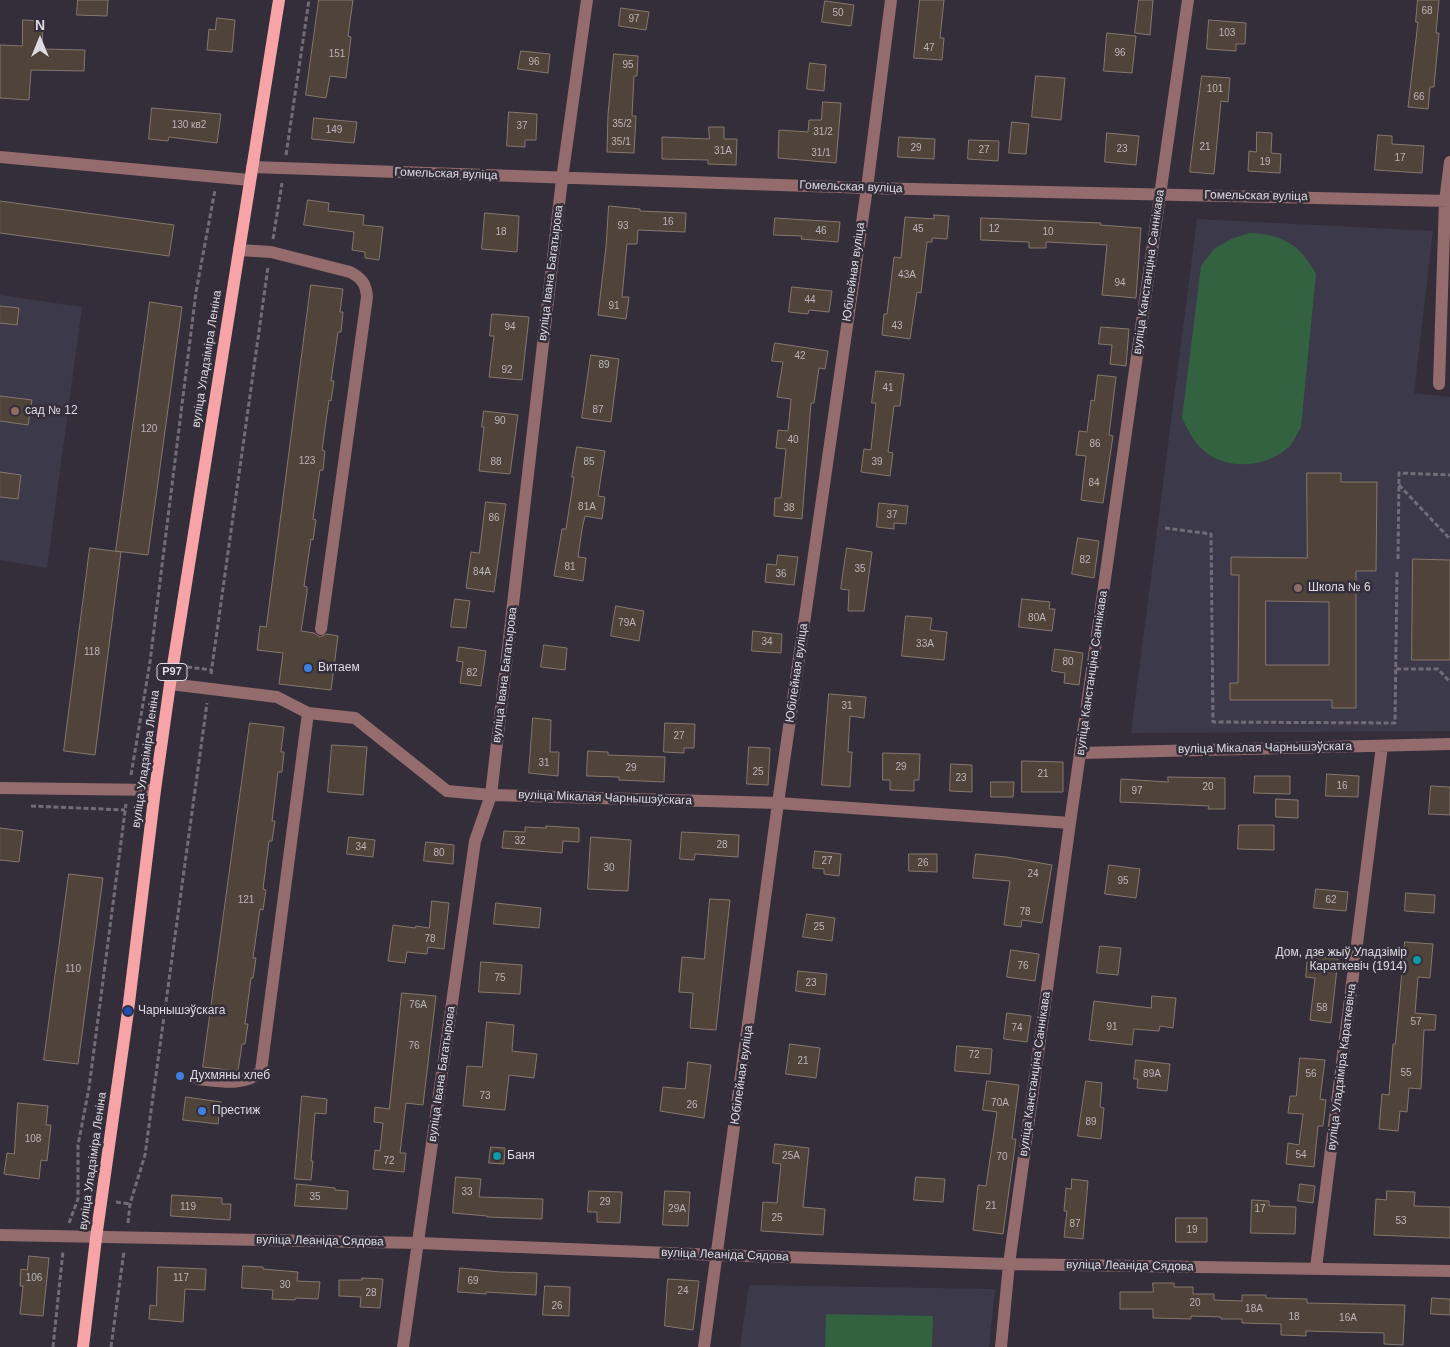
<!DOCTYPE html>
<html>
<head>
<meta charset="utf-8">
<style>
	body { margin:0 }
	#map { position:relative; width:1450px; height:1347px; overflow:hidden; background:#342e3a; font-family:Helvetica,sans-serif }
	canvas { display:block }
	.north { position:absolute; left:15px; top:15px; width:50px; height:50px; -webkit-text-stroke:4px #342e3a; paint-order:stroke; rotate:0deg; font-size:14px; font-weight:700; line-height:20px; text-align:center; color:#dedbe3 }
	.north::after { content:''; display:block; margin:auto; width:18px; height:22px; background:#dedbe3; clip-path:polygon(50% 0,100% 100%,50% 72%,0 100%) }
</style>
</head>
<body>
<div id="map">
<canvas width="1450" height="1347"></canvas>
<div class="north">N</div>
</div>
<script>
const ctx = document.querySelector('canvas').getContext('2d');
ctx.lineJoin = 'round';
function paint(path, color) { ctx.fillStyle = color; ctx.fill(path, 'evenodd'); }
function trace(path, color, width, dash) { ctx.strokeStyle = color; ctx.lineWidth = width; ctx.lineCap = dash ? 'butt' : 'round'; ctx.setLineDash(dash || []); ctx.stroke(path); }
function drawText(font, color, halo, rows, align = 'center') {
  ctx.font = font + ' Helvetica,sans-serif'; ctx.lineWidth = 5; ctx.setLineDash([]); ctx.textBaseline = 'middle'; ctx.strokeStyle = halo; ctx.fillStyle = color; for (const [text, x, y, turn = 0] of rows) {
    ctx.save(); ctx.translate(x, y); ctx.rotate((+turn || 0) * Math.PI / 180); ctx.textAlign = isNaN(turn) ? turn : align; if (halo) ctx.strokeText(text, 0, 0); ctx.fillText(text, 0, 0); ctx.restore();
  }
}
paint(new Path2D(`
	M 1197,219 L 1433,231 L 1414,393 L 1450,397 L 1450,731 L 1131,733 Z
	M 0,295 L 82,307 L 47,568 L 0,560 Z
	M 749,1285 L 995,1289 L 989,1347 L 740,1347 Z`), '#3c394a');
paint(new Path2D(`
	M 1249,233 C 1282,234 1300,244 1316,274 L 1301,427 C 1297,433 1294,442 1289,447 C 1266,468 1226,471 1203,450 C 1193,441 1188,430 1182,418 L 1201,266 L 1214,249 L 1231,239 Z
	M 826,1314 L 933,1316 L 932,1347 L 825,1347 Z`), '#326240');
const building = new Path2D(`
	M 78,0 L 108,0 L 107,16 L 77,15 Z
	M 319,0 L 353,0 L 348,36 L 351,37 L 346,78 L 330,76 L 326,98 L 306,95 Z
	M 920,0 L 944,0 L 940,38 L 944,38 L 942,60 L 914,58 Z
	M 1139,0 L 1153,0 L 1150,35 L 1135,33 Z
	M 1418,0 L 1439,0 L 1436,33 L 1439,33 L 1434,87 L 1430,87 L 1428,109 L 1408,107 L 1418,22 L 1416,22 Z
	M 825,1 L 854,5 L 851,26 L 822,22 Z
	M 621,8 L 649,12 L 646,30 L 619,26 Z
	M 217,18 L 235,20 L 232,52 L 207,50 L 209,29 L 215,30 Z
	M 23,20 L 43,21 L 42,49 L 85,50 L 84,71 L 31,70 L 29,100 L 0,98 L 0,45 L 22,46 Z
	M 1209,20 L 1246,23 L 1245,44 L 1236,44 L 1236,51 L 1207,49 Z
	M 1107,33 L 1136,36 L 1132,73 L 1104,71 Z
	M 521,51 L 550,54 L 548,73 L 518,69 Z
	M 614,54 L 638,56 L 637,76 L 634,76 L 632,116 L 636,116 L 634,153 L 607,152 L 608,115 Z
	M 810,63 L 826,65 L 824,91 L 807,89 Z
	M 1036,76 L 1065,78 L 1061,120 L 1032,117 Z
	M 1202,76 L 1230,78 L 1228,102 L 1221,101 L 1214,174 L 1190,172 Z
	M 823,102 L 841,103 L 836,163 L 778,158 L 779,130 L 808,132 L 809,120 L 821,120 Z
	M 152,108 L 221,114 L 217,143 L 169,137 L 168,141 L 149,139 Z
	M 509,112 L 537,114 L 536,140 L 525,140 L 525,147 L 507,146 Z
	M 314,118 L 357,122 L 354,143 L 312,139 Z
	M 1012,122 L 1029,124 L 1026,154 L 1009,153 Z
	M 709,127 L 724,127 L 724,139 L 737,139 L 736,165 L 708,164 L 708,160 L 662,159 L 662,137 L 709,139 Z
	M 1257,132 L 1272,133 L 1271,153 L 1281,154 L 1280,173 L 1248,171 L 1249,151 L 1256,152 Z
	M 1107,133 L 1139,136 L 1136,165 L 1105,162 Z
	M 1378,135 L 1392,136 L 1392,144 L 1424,146 L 1422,173 L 1375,170 Z
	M 899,137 L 935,139 L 934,159 L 898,157 Z
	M 969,140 L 999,141 L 998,161 L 968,159 Z
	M 308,200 L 329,203 L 328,211 L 364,215 L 363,225 L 383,227 L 379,260 L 365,258 L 365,252 L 352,250 L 354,232 L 304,225 Z
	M 0,201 L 174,225 L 169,256 L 0,233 Z
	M 609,206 L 640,209 L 640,211 L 686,213 L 685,232 L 638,230 L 637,244 L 627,244 L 622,297 L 629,297 L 626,319 L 598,315 L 606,247 Z
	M 485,213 L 519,216 L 517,252 L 482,249 Z
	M 934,215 L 949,216 L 947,239 L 932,238 L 932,242 L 927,242 L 921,293 L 917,292 L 910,339 L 882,335 L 884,314 L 887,314 L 894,257 L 901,258 L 905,217 L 934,219 Z
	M 775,218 L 840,222 L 838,242 L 801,239 L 802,236 L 774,235 Z
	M 981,218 L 1101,223 L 1100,225 L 1141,228 L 1136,298 L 1102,295 L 1107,245 L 1046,242 L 1046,248 L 1029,248 L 1029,242 L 981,240 Z
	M 311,285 L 343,289 L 340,312 L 343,312 L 341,332 L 338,332 L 331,381 L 334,381 L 331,401 L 329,400 L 322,450 L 325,451 L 323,470 L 320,470 L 313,519 L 316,520 L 313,540 L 311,539 L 304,586 L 307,587 L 307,593 L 301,631 L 314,633 L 320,637 L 327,634 L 338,636 L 331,690 L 279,684 L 283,653 L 257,650 L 260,626 L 266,627 Z
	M 792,287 L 832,291 L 829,312 L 809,310 L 808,314 L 789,312 Z
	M 150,302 L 182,307 L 148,555 L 116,551 Z
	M 0,306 L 19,308 L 17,325 L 0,323 Z
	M 492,314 L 529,317 L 522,380 L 489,377 L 494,336 L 490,336 Z
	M 1101,327 L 1129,329 L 1126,366 L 1110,364 L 1112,345 L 1099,344 Z
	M 775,343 L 828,351 L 825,369 L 819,368 L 814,403 L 811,403 L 802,519 L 774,516 L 775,498 L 781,498 L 786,449 L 776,448 L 778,430 L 788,431 L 791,399 L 777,397 L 783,362 L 772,361 Z
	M 591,355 L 619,359 L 611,422 L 582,418 Z
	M 876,371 L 904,374 L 900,406 L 894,406 L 888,452 L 893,453 L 890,476 L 861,472 L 864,449 L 871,450 L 876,403 L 872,403 Z
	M 1098,375 L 1116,377 L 1109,435 L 1113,436 L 1103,503 L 1081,500 L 1086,456 L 1076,455 L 1079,431 L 1087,432 L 1091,400 L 1094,401 Z
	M 0,396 L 32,400 L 28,425 L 0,421 Z
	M 484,411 L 518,415 L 510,474 L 479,471 L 484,427 L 482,427 Z
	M 577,447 L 605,451 L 598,496 L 605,497 L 602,519 L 585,516 L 582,529 L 578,557 L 586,558 L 583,581 L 554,576 L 562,529 L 566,529 L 574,477 L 572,477 Z
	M 0,472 L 21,475 L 18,499 L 0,497 Z
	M 1307,473 L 1341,473 L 1341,482 L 1377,482 L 1376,571 L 1356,571 L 1356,708 L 1332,708 L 1332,700 L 1230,700 L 1230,683 L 1238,683 L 1239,575 L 1231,575 L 1231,557 L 1307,558 ZM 1266,601 L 1329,602 L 1329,665 L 1266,665 Z
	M 486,502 L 506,504 L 494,592 L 466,588 L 471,552 L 479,553 Z
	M 879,503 L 908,506 L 906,524 L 894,523 L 894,529 L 877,527 Z
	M 1078,538 L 1099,541 L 1094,578 L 1072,574 Z
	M 90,548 L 121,552 L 95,755 L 64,751 Z
	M 847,548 L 872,552 L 864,611 L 848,611 L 849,590 L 841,589 Z
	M 778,555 L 798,557 L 794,585 L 765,582 L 767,564 L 776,565 Z
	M 1413,559 L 1450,560 L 1450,660 L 1412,660 Z
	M 455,599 L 470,601 L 466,628 L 451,627 Z
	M 1022,599 L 1050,602 L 1049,609 L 1055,609 L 1052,631 L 1019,627 Z
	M 616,606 L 644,611 L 639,641 L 611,636 Z
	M 906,616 L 932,618 L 930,630 L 947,632 L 944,660 L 902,656 Z
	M 753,631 L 782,634 L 781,653 L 752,651 Z
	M 544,645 L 567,648 L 565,670 L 541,667 Z
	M 459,647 L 486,651 L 481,686 L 460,683 L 463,662 L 457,661 Z
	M 1055,649 L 1083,653 L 1079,685 L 1064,683 L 1065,673 L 1052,671 Z
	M 829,694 L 866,697 L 864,718 L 850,716 L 848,752 L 852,752 L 850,787 L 822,785 Z
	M 533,718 L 551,720 L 550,752 L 559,752 L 558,776 L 529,773 Z
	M 250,723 L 284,727 L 281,752 L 284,752 L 282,772 L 278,772 L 272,821 L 275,821 L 272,841 L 269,841 L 263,889 L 266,890 L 263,910 L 260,909 L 253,958 L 256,958 L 253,978 L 251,978 L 245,1024 L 248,1024 L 245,1044 L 242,1044 L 238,1071 L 203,1067 Z
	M 665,723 L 695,724 L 694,748 L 684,748 L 684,753 L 664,752 Z
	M 332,745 L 367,747 L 363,795 L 328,792 Z
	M 749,747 L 770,748 L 768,785 L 747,784 Z
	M 588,751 L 608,752 L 608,755 L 665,757 L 664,782 L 619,780 L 619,777 L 587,776 Z
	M 883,753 L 920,754 L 919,780 L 914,780 L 914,791 L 890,790 L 890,780 L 883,780 Z
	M 1022,761 L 1063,762 L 1063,792 L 1022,792 Z
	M 951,764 L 972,765 L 972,792 L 950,791 Z
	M 1327,774 L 1359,776 L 1358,797 L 1326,796 Z
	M 1255,776 L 1290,776 L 1290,794 L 1254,793 Z
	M 1168,777 L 1225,778 L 1225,809 L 1208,809 L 1209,806 L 1120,802 L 1121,779 L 1168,782 Z
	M 991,782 L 1014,782 L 1013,797 L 991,797 Z
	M 1431,786 L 1450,787 L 1450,815 L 1429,814 Z
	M 1276,799 L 1298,800 L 1298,818 L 1276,817 Z
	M 1239,825 L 1274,825 L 1274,850 L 1238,849 Z
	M 546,826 L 579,828 L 579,842 L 563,841 L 562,853 L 502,848 L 504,831 L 525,832 L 525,827 L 546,828 Z
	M 0,828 L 23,831 L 19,862 L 0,860 Z
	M 682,832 L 739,835 L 738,857 L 695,854 L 694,860 L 680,859 Z
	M 349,837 L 375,840 L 373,857 L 347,854 Z
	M 591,837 L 631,840 L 628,891 L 588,889 Z
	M 426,842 L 454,845 L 453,864 L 424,861 Z
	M 815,851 L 841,854 L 839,876 L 824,874 L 824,869 L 813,868 Z
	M 909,854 L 937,854 L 937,872 L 909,871 Z
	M 976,854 L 1006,857 L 1052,865 L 1042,923 L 1022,920 L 1021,927 L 1004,925 L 1010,881 L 973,878 Z
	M 1109,865 L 1140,869 L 1136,898 L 1105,894 Z
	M 69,874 L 103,878 L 78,1064 L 44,1060 Z
	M 1316,889 L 1348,892 L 1346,911 L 1314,908 Z
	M 1406,893 L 1435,895 L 1434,913 L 1405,911 Z
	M 710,899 L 730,900 L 716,1030 L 690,1028 L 693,993 L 679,992 L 682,957 L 704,959 Z
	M 432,901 L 449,903 L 444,949 L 428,947 L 427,954 L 407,952 L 405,963 L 388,961 L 393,925 L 415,928 L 416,926 L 429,928 Z
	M 496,903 L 541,908 L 539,928 L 494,924 Z
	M 807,914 L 835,918 L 832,941 L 803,937 Z
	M 1405,942 L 1433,944 L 1430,978 L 1418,977 L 1415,1013 L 1436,1015 L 1435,1030 L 1424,1030 L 1421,1089 L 1409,1088 L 1407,1112 L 1400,1111 L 1398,1131 L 1379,1129 L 1382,1094 L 1389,1095 L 1393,1044 L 1395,1044 Z
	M 1100,946 L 1121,948 L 1118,975 L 1097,973 Z
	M 1011,950 L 1039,954 L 1035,981 L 1007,977 Z
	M 1308,956 L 1338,959 L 1331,1023 L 1310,1020 L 1315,978 L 1306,977 Z
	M 481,962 L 522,965 L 520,994 L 479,992 Z
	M 798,971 L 827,974 L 825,995 L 796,991 Z
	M 402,993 L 436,996 L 423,1105 L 406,1103 L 400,1153 L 406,1153 L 404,1172 L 373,1169 L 375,1150 L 380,1151 L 383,1123 L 374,1122 L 375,1107 L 389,1109 Z
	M 1152,996 L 1176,998 L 1173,1028 L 1160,1026 L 1159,1031 L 1134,1029 L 1132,1045 L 1089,1040 L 1094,1001 L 1151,1008 Z
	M 1007,1013 L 1031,1016 L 1027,1042 L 1004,1039 Z
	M 487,1022 L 514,1025 L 512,1051 L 537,1054 L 534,1078 L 509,1075 L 505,1110 L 463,1106 L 467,1066 L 482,1067 Z
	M 790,1044 L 820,1048 L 816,1078 L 786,1074 Z
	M 957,1046 L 992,1049 L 990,1074 L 955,1071 Z
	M 1300,1058 L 1325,1060 L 1320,1099 L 1326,1100 L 1323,1126 L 1318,1126 L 1314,1167 L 1286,1164 L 1288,1143 L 1299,1145 L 1303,1114 L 1288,1113 L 1290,1096 L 1296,1096 Z
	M 1136,1060 L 1170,1064 L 1167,1091 L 1137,1088 L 1138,1079 L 1134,1079 Z
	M 688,1062 L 711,1065 L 704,1118 L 660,1111 L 663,1087 L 685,1089 Z
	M 987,1081 L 1019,1085 L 1012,1139 L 1016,1139 L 1003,1234 L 973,1230 L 978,1185 L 986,1186 L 997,1112 L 983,1110 Z
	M 1086,1081 L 1102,1083 L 1100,1107 L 1104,1108 L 1101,1139 L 1078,1136 Z
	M 302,1096 L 327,1099 L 326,1114 L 315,1113 L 311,1161 L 313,1161 L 311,1180 L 295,1179 Z
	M 186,1097 L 221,1102 L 218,1124 L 183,1120 Z
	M 18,1103 L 48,1106 L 46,1125 L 51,1125 L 47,1161 L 41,1160 L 39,1179 L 4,1174 L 7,1153 L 14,1154 Z
	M 775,1144 L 809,1148 L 803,1207 L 825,1209 L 823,1235 L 761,1231 L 763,1202 L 777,1203 L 781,1164 L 773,1163 Z
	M 491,1147 L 505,1148 L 504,1164 L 489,1163 Z
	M 456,1177 L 481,1179 L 479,1197 L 543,1199 L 542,1219 L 487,1217 L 487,1216 L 453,1213 Z
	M 916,1177 L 945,1179 L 943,1202 L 914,1200 Z
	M 1072,1179 L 1088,1181 L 1083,1239 L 1064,1237 L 1067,1211 L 1064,1211 L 1066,1188 L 1071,1189 Z
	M 297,1184 L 335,1188 L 335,1190 L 348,1191 L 347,1209 L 295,1206 Z
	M 1300,1184 L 1315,1186 L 1313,1203 L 1298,1201 Z
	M 589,1191 L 622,1192 L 620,1223 L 597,1222 L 597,1212 L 588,1212 Z
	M 665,1191 L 690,1192 L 688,1226 L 663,1225 Z
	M 1387,1191 L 1415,1192 L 1414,1206 L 1450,1207 L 1450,1238 L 1374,1235 L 1376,1199 L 1386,1200 Z
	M 172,1195 L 222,1198 L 222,1204 L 231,1204 L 230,1220 L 171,1216 Z
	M 1252,1200 L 1269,1201 L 1269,1206 L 1296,1207 L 1295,1234 L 1251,1233 Z
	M 1176,1218 L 1207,1218 L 1207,1242 L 1176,1242 Z
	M 29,1256 L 49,1258 L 43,1316 L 20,1314 L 23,1286 L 20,1286 L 21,1269 L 27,1270 Z
	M 243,1266 L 263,1267 L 263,1269 L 298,1272 L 297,1281 L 320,1282 L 318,1299 L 296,1298 L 295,1300 L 272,1299 L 273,1290 L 242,1288 Z
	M 158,1267 L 206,1269 L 205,1290 L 185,1289 L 183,1322 L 149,1319 L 150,1305 L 156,1306 Z
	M 460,1268 L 500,1272 L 537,1273 L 536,1295 L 486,1292 L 486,1294 L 458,1292 Z
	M 362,1278 L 383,1279 L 380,1308 L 360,1307 L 361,1297 L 339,1296 L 339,1280 L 362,1280 Z
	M 668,1279 L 699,1281 L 693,1330 L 665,1326 Z
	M 1153,1283 L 1174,1283 L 1174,1287 L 1193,1287 L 1193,1294 L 1214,1294 L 1214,1300 L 1242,1301 L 1242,1295 L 1266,1295 L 1266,1298 L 1307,1299 L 1307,1303 L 1405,1305 L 1403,1345 L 1384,1344 L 1384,1333 L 1306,1331 L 1306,1336 L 1281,1335 L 1281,1324 L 1242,1323 L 1242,1319 L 1221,1319 L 1221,1317 L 1191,1316 L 1191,1319 L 1153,1318 L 1153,1309 L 1120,1309 L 1120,1292 L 1153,1292 Z
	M 545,1286 L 570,1287 L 569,1316 L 543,1315 Z
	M 1432,1298 L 1450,1299 L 1450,1315 L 1431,1314 Z`);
paint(building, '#50433a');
trace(building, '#86776d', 1);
trace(new Path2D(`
	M 286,155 L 309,0
	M 273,239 L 282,183
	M 1399,485 L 1450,539
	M 1165,528 L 1211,534 L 1213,722 L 1395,723 L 1397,571
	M 1398,559 L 1399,473 L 1450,475
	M 187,667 L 212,670
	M 1396,669 L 1438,669 L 1450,682
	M 211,674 L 268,267
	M 131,775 L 150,662 L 196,292 L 215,190
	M 31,806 L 125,810
	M 116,1202 L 130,1204
	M 69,1223 L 78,1199 L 78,1145 L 89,1088 L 126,804
	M 128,1223 L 130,1204 L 145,1155 L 207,703
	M 53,1347 L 63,1251
	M 111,1347 L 124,1251`), '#716c77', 3, [5, 2.5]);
trace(new Path2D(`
	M 0,157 L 250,180
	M 252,167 L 867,188 L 1450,201
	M 239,250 L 271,252 L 350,272 C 362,278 366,284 367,297 L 321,629
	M 1439,384 L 1445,201 L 1450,162
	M 170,684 L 277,697 L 308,713 L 355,718 L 447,791 L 491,795 L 778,803 L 1070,823
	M 1080,753 L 1450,744
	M 0,788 L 155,790
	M 198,1079 C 219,1081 245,1087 261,1071 L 308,713
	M 0,1235 L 419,1243 L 718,1255 L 1009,1264 L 1450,1271
	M 1316,1268 L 1382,746
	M 403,1347 L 475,841 L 491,795 L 562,179 L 587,0
	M 704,1347 L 778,803 L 867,188 L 891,0
	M 1001,1347 L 1009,1264 L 1070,823 L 1188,0`), '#946c6d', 12);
trace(new Path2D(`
	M 83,1347 L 96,1238 L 128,1011 L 155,790 L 170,684 L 279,0`), '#f7a4a8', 12);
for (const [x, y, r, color] of [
	[15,411,5,"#8d6e63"],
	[1298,588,5,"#8d6e63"],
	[308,668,5,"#3f7fe0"],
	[1417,960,5,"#0f9aa8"],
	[128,1011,5,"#1a4fb4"],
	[180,1076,5,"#3f7fe0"],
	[202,1111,5,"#3f7fe0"],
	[497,1156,5,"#0f9aa8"]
]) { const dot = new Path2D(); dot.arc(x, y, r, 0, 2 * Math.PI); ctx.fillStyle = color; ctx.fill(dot); trace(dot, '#342e3a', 2); }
drawText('10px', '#bab5b9', null, [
	["68",1427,11],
	["50",838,13],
	["97",634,19],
	["103",1227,33],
	["47",929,48],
	["96",1120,53],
	["151",337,54],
	["96",534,62],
	["95",628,65],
	["101",1215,89],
	["66",1419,97],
	["35/2",622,124],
	["130 кв2",189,125],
	["37",522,126],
	["149",334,130],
	["31/2",823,132],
	["35/1",621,142],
	["21",1205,147],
	["29",916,148],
	["23",1122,149],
	["27",984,150],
	["31А",723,151],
	["31/1",821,153],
	["17",1400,158],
	["19",1265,162],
	["16",668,222],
	["93",623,226],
	["45",918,229],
	["12",994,229],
	["46",821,231],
	["18",501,232],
	["10",1048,232],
	["43А",907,275],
	["94",1120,283],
	["44",810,300],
	["91",614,306],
	["43",897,326],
	["94",510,327],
	["42",800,356],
	["89",604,365],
	["92",507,370],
	["41",888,388],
	["87",598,410],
	["90",500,421],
	["120",149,429],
	["40",793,440],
	["86",1095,444],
	["123",307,461],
	["88",496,462],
	["85",589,462],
	["39",877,462],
	["84",1094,483],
	["81А",587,507],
	["38",789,508],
	["37",892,515],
	["86",494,518],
	["82",1085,560],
	["81",570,567],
	["35",860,569],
	["84А",482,572],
	["36",781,574],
	["80А",1037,618],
	["79А",627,623],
	["34",767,642],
	["33А",925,644],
	["118",92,652],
	["80",1068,662],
	["82",472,673],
	["31",847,706],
	["27",679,736],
	["31",544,763],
	["29",901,767],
	["29",631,768],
	["25",758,772],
	["21",1043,774],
	["23",961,778],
	["16",1342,786],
	["20",1208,787],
	["97",1137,791],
	["32",520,841],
	["28",722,845],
	["34",361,847],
	["80",439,853],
	["27",827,861],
	["26",923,863],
	["30",609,868],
	["24",1033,874],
	["95",1123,881],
	["121",246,900],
	["62",1331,900],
	["78",1025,912],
	["25",819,927],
	["78",430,939],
	["76",1023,966],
	["110",73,969],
	["75",500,978],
	["23",811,983],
	["76А",418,1005],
	["58",1322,1008],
	["57",1416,1022],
	["91",1112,1027],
	["74",1017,1028],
	["76",414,1046],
	["72",974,1055],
	["21",803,1061],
	["55",1406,1073],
	["89А",1152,1074],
	["56",1311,1074],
	["73",485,1096],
	["70А",1000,1103],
	["26",692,1105],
	["89",1091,1122],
	["108",33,1139],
	["54",1301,1155],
	["25А",791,1156],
	["70",1002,1157],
	["72",389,1161],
	["33",467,1192],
	["35",315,1197],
	["29",605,1202],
	["21",991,1206],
	["119",188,1207],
	["29А",677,1209],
	["17",1260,1209],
	["25",777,1218],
	["53",1401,1221],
	["87",1075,1224],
	["19",1192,1230],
	["106",34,1278],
	["117",181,1278],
	["69",473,1281],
	["30",285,1285],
	["24",683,1291],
	["28",371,1293],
	["20",1195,1303],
	["26",557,1306],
	["18А",1254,1309],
	["18",1294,1317],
	["16А",1348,1318]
]);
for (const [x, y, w] of [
	[172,672,30]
]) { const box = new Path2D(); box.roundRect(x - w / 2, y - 8.5, w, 17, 4); ctx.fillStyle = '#342e3a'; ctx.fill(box); trace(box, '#dedbe3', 1); }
drawText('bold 11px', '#dedbe3', null, [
	["Р97",172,672]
]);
drawText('12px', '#dedbe3', '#342e3a', [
	["Гомельская вуліца",446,174,2],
	["Гомельская вуліца",851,187,2],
	["Гомельская вуліца",1256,196,1],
	["Юбілейная вуліца",854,272,-82],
	["вуліца Канстанціна Саннікава",1149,272,-82],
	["вуліца Івана Багатырова",551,273,-83],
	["вуліца Уладзіміра Леніна",207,359,-81],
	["Юбілейная вуліца",797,673,-82],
	["вуліца Канстанціна Саннікава",1092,673,-82],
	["вуліца Івана Багатырова",505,675,-83],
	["вуліца Мікалая Чарнышэўскага",1265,748,-1],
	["вуліца Уладзіміра Леніна",146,759,-82],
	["вуліца Мікалая Чарнышэўскага",605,798,2],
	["вуліца Уладзіміра Караткевіча",1342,1067,-83],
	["вуліца Івана Багатырова",442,1074,-82],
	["вуліца Канстанціна Саннікава",1035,1074,-82],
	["Юбілейная вуліца",742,1075,-82],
	["вуліца Уладзіміра Леніна",93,1161,-82],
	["вуліца Леаніда Сядова",320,1241,1],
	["вуліца Леаніда Сядова",725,1255,2],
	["вуліца Леаніда Сядова",1130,1266,1]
]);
drawText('12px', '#dedbe3', '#342e3a', [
	["сад № 12",25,411],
	["Школа № 6",1308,588],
	["Витаем",318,668],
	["Дом, дзе жыў Уладзімір",1407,953,"right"],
	["Караткевіч (1914)",1407,967,"right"],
	["Чарнышэўскага",138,1011],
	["Духмяны хлеб",190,1076],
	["Престиж",212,1111],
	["Баня",507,1156]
], 'left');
</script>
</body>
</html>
